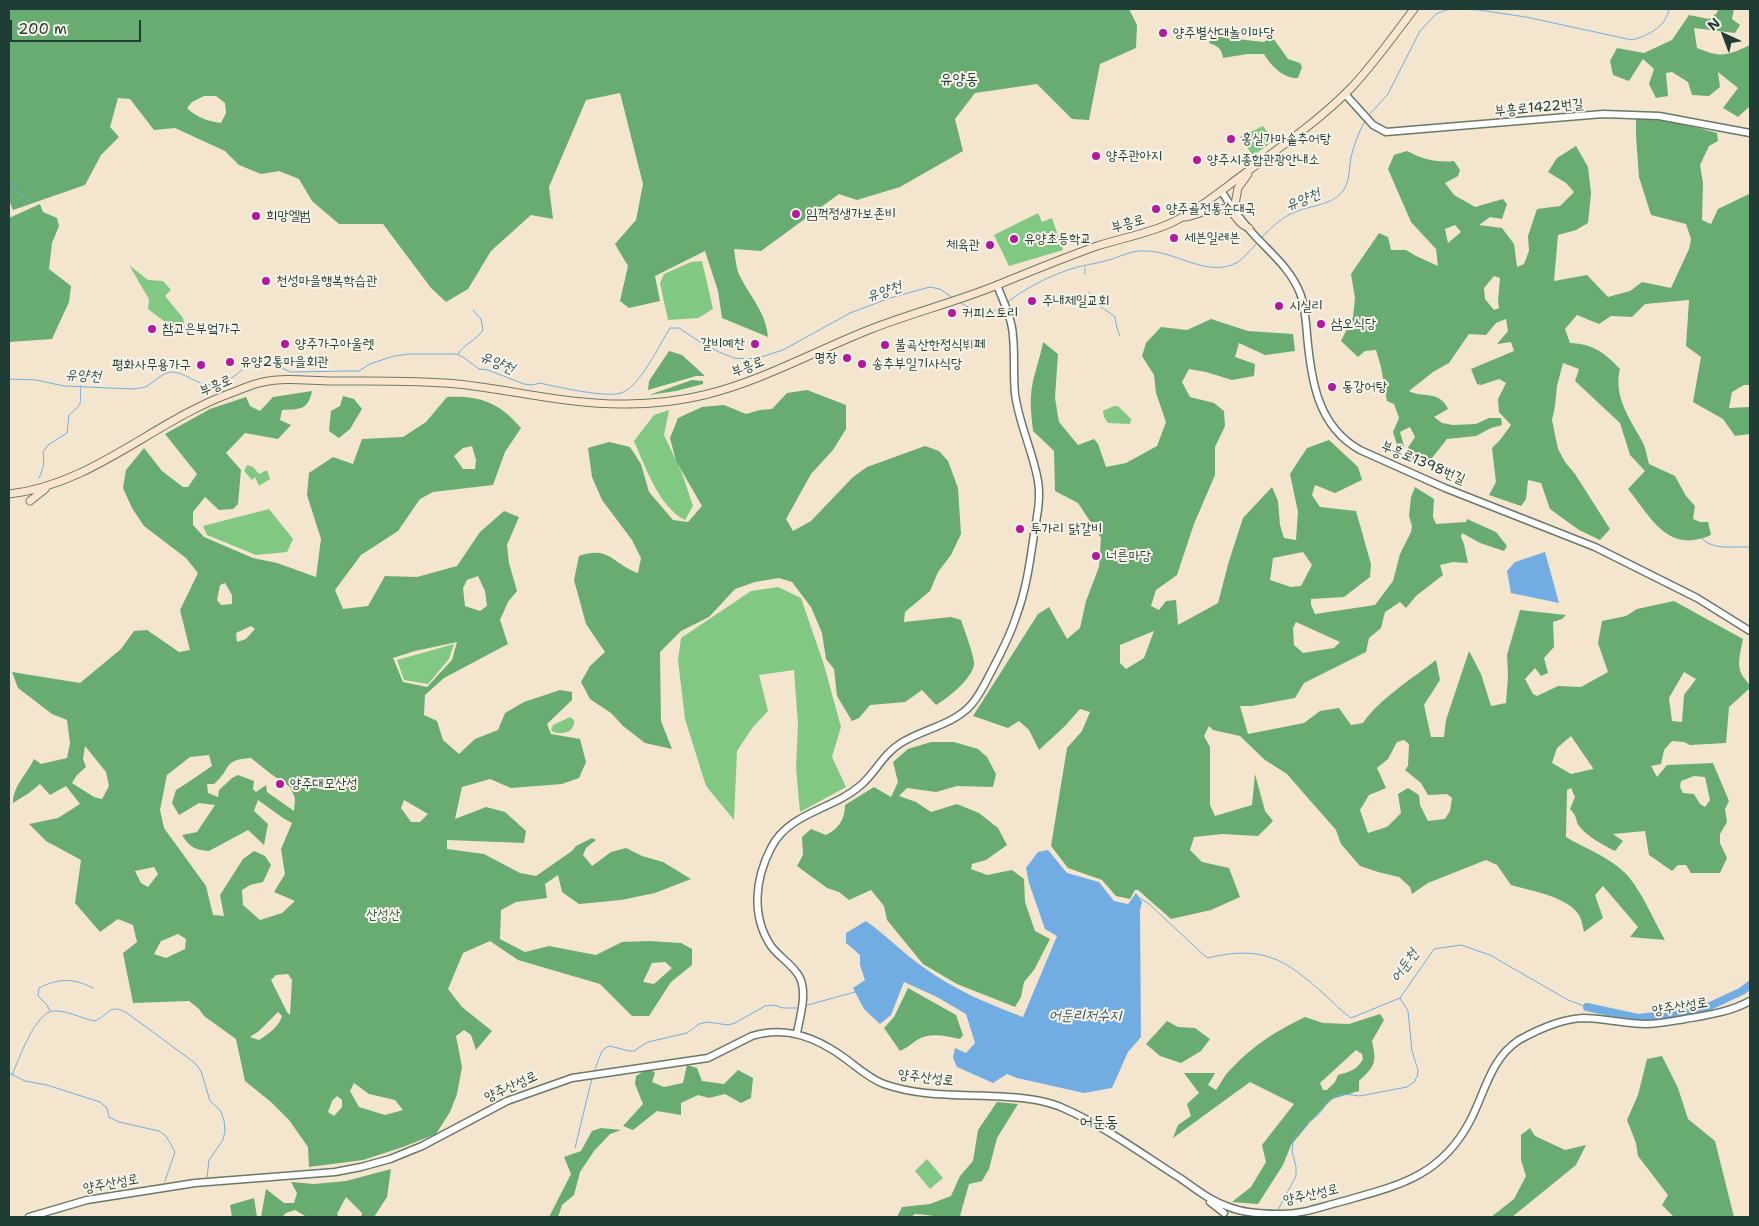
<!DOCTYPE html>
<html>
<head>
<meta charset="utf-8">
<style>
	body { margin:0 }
	#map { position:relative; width:1759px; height:1226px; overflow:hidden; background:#f4e6ce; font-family:"Shantell Sans",sans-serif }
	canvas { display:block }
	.frame { position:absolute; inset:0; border:10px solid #1f3d34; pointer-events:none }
	.north { position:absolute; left:1699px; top:10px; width:50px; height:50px; -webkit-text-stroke:4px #f7f3e8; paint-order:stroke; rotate:317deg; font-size:14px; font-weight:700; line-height:20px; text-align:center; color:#1f3d34 }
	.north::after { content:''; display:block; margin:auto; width:18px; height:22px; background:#1f3d34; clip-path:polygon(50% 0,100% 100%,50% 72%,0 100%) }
	.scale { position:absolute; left:10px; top:20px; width:131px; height:22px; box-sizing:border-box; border:2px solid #1f3d34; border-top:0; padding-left:6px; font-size:15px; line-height:18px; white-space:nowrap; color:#1f3d34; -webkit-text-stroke:4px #f7f3e8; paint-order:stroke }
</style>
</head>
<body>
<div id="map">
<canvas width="1759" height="1226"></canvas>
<div class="frame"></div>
<div class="north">N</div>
<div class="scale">200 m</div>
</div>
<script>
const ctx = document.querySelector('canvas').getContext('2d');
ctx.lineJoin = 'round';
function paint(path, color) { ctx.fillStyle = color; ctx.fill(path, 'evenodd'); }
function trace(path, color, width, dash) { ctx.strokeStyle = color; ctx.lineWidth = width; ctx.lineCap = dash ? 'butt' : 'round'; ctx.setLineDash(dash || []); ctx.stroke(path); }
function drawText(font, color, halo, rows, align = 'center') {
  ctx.font = font + ' "Shantell Sans","Poor Story",sans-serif'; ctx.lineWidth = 4; ctx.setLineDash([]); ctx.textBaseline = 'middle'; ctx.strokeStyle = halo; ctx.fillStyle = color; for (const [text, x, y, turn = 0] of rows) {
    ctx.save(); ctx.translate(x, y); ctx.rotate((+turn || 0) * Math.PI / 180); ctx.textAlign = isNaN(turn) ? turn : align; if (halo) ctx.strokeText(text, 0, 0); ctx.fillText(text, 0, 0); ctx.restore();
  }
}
paint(new Path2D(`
	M 1263,126 L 1273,141 L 1253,156 L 1240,137 Z
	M 1038,213 L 1042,222 L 1052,218 L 1063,250 L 1009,266 L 994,235 Z
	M 702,261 L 713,309 L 698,318 L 668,320 L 660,283 L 664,274 L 691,262 Z
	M 129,265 L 148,280 L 163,281 L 171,290 L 165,296 L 183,318 L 185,330 L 178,332 L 148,309 L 149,299 Z
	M 1114,406 L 1118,406 L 1131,419 L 1130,424 L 1108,423 L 1104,417 L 1103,411 Z
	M 669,410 L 664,435 L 682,473 L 693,506 L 685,520 C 659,507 645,466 634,441 L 654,415 Z
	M 247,465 L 253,467 L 259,474 L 267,470 L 270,479 L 259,486 L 255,477 L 252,480 L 244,471 Z
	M 269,509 L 293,539 L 287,552 L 256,555 L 207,535 L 203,526 Z
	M 778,587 L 801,598 L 824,665 L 841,727 L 832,757 L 846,787 L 800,812 L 796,768 L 798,724 L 794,670 L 759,675 L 768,711 L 753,727 L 737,751 L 734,820 L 706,786 L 685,719 L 678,660 L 681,638 L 751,591 Z
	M 454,644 L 449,659 L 428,684 L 404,680 L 397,660 Z
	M 570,717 L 574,720 L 574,725 L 570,731 C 564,733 556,735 551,730 L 553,725 Z
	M 927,1159 L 943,1178 L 930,1189 L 915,1171 Z`), '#81c883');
paint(new Path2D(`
	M 9,9 L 1129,9 L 1137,25 L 1136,48 L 1100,64 L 1089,120 L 1072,119 L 1037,84 L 975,93 L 955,119 L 963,151 L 900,187 L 857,200 L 839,194 L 761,251 L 734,249 C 735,256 736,265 738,272 C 748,295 766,311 768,337 L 722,318 L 718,291 L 705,251 L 655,276 L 660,301 L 629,308 L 620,301 L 628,266 L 615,244 L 636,220 L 643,184 L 620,93 L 586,100 L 549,187 L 553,219 L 531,215 L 491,251 L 468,289 L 446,302 L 431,288 L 383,224 L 339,224 L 312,201 L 299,179 L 279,171 L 261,174 L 239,165 L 225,151 L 175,128 L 154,130 L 130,99 L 118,98 L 110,127 L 119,137 L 101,155 L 85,185 L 13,210 L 9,200 ZM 204,96 L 216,96 L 225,103 L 226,113 L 221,123 C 208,121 197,118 187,108 L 192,102 Z
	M 1718,9 L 1734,9 L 1732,19 L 1740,25 L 1735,33 L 1694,28 L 1697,48 C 1721,58 1727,56 1750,45 L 1750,106 L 1738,117 L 1723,108 L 1738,88 L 1718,72 L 1720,87 L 1709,96 L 1692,95 L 1688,82 L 1672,72 L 1666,73 L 1668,96 L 1656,98 L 1649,84 L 1654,69 L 1643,59 L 1629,81 L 1613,75 L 1610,61 L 1617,48 L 1644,53 L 1672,40 L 1689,15 L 1709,19 L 1717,13 Z
	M 1268,31 L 1288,59 L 1300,63 L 1302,67 L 1298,78 C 1284,79 1271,66 1264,54 L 1247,54 L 1223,58 C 1222,49 1218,46 1209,43 L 1212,36 L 1263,42 L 1266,41 Z
	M 1636,117 L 1683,124 L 1717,133 L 1718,141 L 1709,146 L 1700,165 L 1703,183 L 1702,220 L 1711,224 L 1718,209 L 1749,194 L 1750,195 L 1750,385 L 1744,385 L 1732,392 L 1729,408 L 1750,407 L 1750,434 L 1735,436 L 1723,419 L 1693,402 L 1701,357 L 1686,346 L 1689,300 L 1645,304 L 1632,317 L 1611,316 L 1599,324 L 1577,315 L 1565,329 L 1570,343 C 1593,344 1604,352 1620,369 C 1613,396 1630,419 1642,441 C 1646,448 1647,457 1649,464 L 1675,476 L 1686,496 L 1695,506 L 1693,519 L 1700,522 L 1708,522 L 1711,535 C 1668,554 1652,519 1628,489 L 1645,471 L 1630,455 L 1620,423 L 1575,381 L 1579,369 L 1563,363 L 1557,386 L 1555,406 L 1552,420 L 1558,449 L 1565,462 L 1575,474 L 1610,529 L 1600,540 L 1579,530 L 1550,509 L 1541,483 L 1528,480 L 1526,499 L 1521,506 L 1489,495 L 1496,482 L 1492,448 L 1500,440 L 1511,425 L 1499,412 L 1498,399 L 1506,383 L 1499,379 L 1481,385 L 1477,384 L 1471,369 L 1514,351 L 1511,342 L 1497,344 L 1508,331 L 1506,319 L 1496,323 L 1486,335 L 1469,334 L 1449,363 L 1433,372 L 1409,391 C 1421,398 1440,390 1448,409 L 1434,417 L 1442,423 L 1453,425 L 1476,424 L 1489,418 L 1501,418 L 1502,425 L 1491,428 L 1476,436 L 1447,439 L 1428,463 L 1411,463 L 1403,455 L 1415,437 L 1410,427 L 1400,432 L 1404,446 L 1398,448 L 1393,432 L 1399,418 L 1394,404 L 1387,401 L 1381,367 L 1376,350 L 1365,351 L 1358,357 L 1341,341 L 1353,317 L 1355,298 L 1351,274 L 1379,233 L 1388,237 L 1391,250 L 1406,250 L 1416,256 L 1438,266 L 1436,249 L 1411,222 L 1388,169 L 1394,155 L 1407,151 C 1422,159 1437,163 1454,161 L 1460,170 L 1458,176 L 1445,183 L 1454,195 L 1475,207 L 1503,199 L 1507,204 L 1502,219 L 1490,217 L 1479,225 L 1502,228 L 1514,244 L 1517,267 L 1524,264 L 1529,251 L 1528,236 L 1537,209 L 1560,206 L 1574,192 L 1566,183 L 1548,172 L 1557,158 L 1576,146 L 1588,167 L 1591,193 L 1588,223 L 1576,230 L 1558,235 L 1554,281 L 1587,275 L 1608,297 L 1630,291 L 1642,282 L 1671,288 L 1689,249 L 1691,239 L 1686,224 L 1651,215 L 1639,177 L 1636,136 ZM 1455,225 L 1461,232 L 1448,243 L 1445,229 ZM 1494,276 L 1500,278 L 1498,301 L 1499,308 L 1494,310 L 1485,299 L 1484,288 Z
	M 40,204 L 43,212 L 57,218 L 59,226 L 52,243 L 49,269 L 71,286 L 69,302 L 52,339 L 9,342 L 9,218 Z
	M 1211,319 L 1248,331 L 1293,334 L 1295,351 L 1265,355 L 1239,343 L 1235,357 L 1255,364 L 1254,376 L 1232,380 L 1206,372 L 1189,369 L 1182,382 L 1190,397 L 1214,403 L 1224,411 L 1225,426 L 1215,447 L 1215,475 L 1194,524 L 1177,575 L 1156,590 L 1151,606 L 1159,610 L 1166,601 L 1176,600 L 1178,625 L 1218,603 L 1229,561 L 1243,518 L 1272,487 L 1278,501 L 1280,525 L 1284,538 L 1296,540 L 1298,512 L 1290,474 L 1307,448 L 1329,440 L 1358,467 L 1362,480 L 1335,493 L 1315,485 L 1312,495 L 1320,507 L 1356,511 L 1371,564 L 1370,577 L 1344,597 L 1311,599 L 1311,605 L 1315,614 L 1375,605 L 1393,581 L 1400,554 L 1411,532 L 1412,526 L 1409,516 L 1411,497 L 1415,487 L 1434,499 L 1433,517 L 1436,524 L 1466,522 L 1467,519 L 1496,532 L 1507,546 L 1504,551 L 1480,543 L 1462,533 L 1461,537 L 1464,544 L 1468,563 L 1453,562 L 1440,565 L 1443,575 L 1416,596 L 1406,608 L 1400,602 L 1385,612 L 1381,628 L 1369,638 L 1366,652 L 1304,683 L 1295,698 L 1252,706 L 1240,706 L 1248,734 L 1304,723 L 1320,711 L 1339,708 L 1351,725 L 1363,723 C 1377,701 1414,677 1436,660 L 1440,680 L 1424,705 L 1431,737 L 1444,737 L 1446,720 L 1469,651 L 1481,674 L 1491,706 L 1506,703 L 1508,676 L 1507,655 L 1520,610 L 1566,615 L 1562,619 L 1553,622 L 1554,647 L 1544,658 L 1548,673 L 1541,676 L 1535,668 L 1525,679 L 1533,694 L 1537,696 L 1558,686 L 1581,687 L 1608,672 L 1598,643 L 1602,621 L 1626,616 L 1637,609 L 1674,601 L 1743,639 C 1741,651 1736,664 1742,675 C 1745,680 1749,682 1750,688 L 1729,707 L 1726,743 L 1690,745 L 1684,742 L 1672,741 L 1664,750 L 1661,764 L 1651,766 L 1657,777 L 1667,765 L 1713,763 L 1729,801 L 1725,809 L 1727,822 L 1720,834 L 1720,843 L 1727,858 L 1720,873 L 1691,873 L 1686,865 L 1678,865 L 1672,871 L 1649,855 L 1645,831 L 1613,834 L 1623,841 L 1615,851 C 1603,845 1588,837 1579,826 C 1575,820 1578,817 1570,809 L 1575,797 L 1571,788 L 1567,790 L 1566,837 C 1586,849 1612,858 1628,876 C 1643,894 1653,919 1665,940 L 1630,937 L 1638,927 L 1603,886 L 1595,895 L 1603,918 L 1584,932 C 1583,928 1582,921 1580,917 C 1571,897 1531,891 1511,885 L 1497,865 L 1486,860 L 1428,883 L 1412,894 L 1410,887 L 1399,877 L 1378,872 L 1360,866 L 1341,844 L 1336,830 L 1307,797 L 1287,774 L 1265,760 L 1240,736 L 1213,730 L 1209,726 L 1204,736 L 1210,747 L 1210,805 L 1215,816 L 1252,805 L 1255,774 L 1265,811 L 1273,821 L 1258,836 L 1222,834 L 1194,837 L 1190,850 L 1202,862 L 1229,868 L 1240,897 L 1211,910 L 1171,919 L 1138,890 L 1135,890 L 1130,899 L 1116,896 L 1102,880 L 1068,868 L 1051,846 L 1067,748 L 1082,731 L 1090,712 L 1080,709 L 1065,726 L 1039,750 L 1029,730 L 1019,721 L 1008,728 L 973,716 L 1038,614 L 1049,607 L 1067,639 L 1080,628 L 1086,601 L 1099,567 L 1101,538 L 1078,503 L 1055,491 L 1054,451 L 1033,431 C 1032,420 1030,407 1031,396 C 1032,377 1040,360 1043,342 L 1058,354 L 1055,398 L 1059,422 L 1078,445 L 1094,439 L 1098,444 L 1106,467 L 1126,463 L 1157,446 L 1166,422 L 1156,393 L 1154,375 L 1142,356 L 1146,343 L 1161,327 L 1187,330 ZM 1303,552 L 1312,565 L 1301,586 L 1291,587 L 1270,580 L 1273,558 ZM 1296,622 L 1340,642 L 1334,648 L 1303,653 L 1294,645 L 1293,628 ZM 1154,631 L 1144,658 L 1126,669 L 1120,663 L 1120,645 ZM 1684,672 L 1696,679 L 1684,695 L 1682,722 L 1672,721 L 1669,698 ZM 1571,736 L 1593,768 L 1593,769 L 1571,774 L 1552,763 L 1557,748 ZM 1404,740 L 1409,744 L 1408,766 L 1405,770 L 1421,783 L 1428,795 L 1447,794 L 1452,798 L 1450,811 L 1445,819 L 1428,821 L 1420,805 L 1419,795 L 1408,788 L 1398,794 L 1401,813 L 1387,827 L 1368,833 L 1360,810 L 1369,795 L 1386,788 L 1377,768 L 1388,759 L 1397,742 ZM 1694,776 L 1705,777 L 1710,800 L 1705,807 L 1700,804 L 1694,794 L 1683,793 L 1680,787 L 1681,781 Z
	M 669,351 L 682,355 L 704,375 L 704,376 L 696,376 L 648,390 L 649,381 Z
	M 692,380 L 703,381 L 703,384 L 676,391 L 649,395 Z
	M 807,390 L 846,405 L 846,429 L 833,450 L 811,474 L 786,519 L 793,531 L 811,521 L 853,477 L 867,467 L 925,446 L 939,451 L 948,461 L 958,488 L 961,534 L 951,555 L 938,572 L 930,591 L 905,612 L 904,622 L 951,617 L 961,620 C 965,632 972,650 974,662 C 975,677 948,698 936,705 L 922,690 L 905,702 L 870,705 L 859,718 L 852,721 L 837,696 L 834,669 L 826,659 L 822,633 L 811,607 L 792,582 L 779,578 L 755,582 L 735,589 L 709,617 L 681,631 L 660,652 L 661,721 L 672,749 L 645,743 L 623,726 L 611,713 L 590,699 L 581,682 L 590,666 L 605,652 L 586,624 L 574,580 L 579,556 C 609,545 613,564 638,573 L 641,558 L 632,540 L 602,500 L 592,477 L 588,448 L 609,442 L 630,447 L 641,464 L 649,492 L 673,520 L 688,522 L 702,506 L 676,461 L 670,438 L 678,418 L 702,407 L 724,405 L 746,414 L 760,410 L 772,409 L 787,393 Z
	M 312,391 C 308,411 299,409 282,410 L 280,420 L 291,425 L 278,439 L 245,433 L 226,453 L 241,470 L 238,504 L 233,509 L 219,510 L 205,497 L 193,512 L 193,525 L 204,537 L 253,558 L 277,563 L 316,577 L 321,539 L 307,495 L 309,473 L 333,457 L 353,464 L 362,439 L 403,437 L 426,422 L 447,397 C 480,395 500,403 521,428 L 505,452 L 493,485 L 433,492 L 420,499 L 398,531 L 361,555 L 335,590 L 343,609 L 368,606 L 385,576 L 417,577 L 457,566 L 480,532 L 504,511 L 519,517 L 507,545 L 509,563 L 517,591 L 508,602 L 500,620 L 508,644 L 444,678 L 425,695 L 424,715 L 437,721 L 443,740 L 459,754 L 475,739 L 498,730 L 505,713 L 524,702 L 560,690 L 572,692 L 572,700 L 547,724 L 551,734 L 580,739 L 586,762 L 579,778 L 562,784 L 511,788 L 490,779 L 462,787 L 455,819 L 486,807 L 505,812 L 526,831 L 524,843 L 447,840 L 447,849 L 484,854 L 520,873 L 536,876 L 572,851 L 576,846 L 592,838 L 596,840 L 586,848 L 583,855 L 592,866 L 611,852 L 626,848 L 642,856 L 663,862 L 691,879 L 655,893 L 621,900 L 579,904 L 562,892 L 558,875 L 545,884 L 547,898 L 516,902 L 501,910 L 500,939 L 525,952 L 549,946 L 596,955 L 622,942 L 650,941 L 681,943 L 692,949 L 692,965 L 671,982 L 649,1016 L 632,1016 L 600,984 L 518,960 L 490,941 L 463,953 L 448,989 L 462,1007 L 492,1031 L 476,1050 L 471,1035 L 464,1030 L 456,1036 L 462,1067 L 457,1094 L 450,1112 L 436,1134 L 403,1147 L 363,1160 L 309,1167 L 308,1147 L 289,1120 L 271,1102 L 245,1081 L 236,1039 L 204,1016 L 199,1009 L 189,1001 L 133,1003 L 123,953 L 137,942 L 133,925 L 118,919 L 100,932 L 75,903 L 81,860 L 46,841 L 29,824 L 58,818 L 80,804 L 66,786 L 50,795 L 40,784 L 29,793 L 13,803 C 13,786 27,774 34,759 L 41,764 L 67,758 L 70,743 L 67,720 L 52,714 L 18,688 L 12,672 L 80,683 L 121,649 L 134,631 L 147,630 L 179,652 L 190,650 L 180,610 L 198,573 L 186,558 L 144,526 L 132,508 L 123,488 L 126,470 L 144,448 L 162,471 L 183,487 L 188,487 L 197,474 L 165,434 L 210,409 L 246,397 L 250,406 L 260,411 L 273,397 ZM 472,446 L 476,460 L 475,469 L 463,469 L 454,456 L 463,448 ZM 478,576 L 485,591 L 487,606 L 480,611 L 465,606 L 463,588 L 467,580 ZM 225,583 L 232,595 L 232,604 L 221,605 L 217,600 L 220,585 ZM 251,626 L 255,629 L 246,639 L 237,642 L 236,633 ZM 457,642 L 452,660 L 427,687 L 403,682 L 393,658 L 415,651 ZM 85,746 L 106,772 L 109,786 L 102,799 L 94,797 L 72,783 L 77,775 L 86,767 L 83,759 ZM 209,755 L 212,766 C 200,774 189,782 176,790 L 172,803 L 179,815 L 199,803 L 215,805 L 197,832 L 182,835 C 189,846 194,850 209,851 L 248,830 L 264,845 L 268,824 L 254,811 L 258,800 L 283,818 L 292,823 L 281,849 L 285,874 L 274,892 L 295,901 L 282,913 L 260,920 L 243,905 L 242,890 L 250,885 L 263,882 L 271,865 L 265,856 L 254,851 L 243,859 L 220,895 L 224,916 L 213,915 L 206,886 L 164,828 L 160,810 L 167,775 L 190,757 ZM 251,758 L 271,774 L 290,787 L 295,798 L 294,811 L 267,792 L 266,785 L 256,792 L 253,789 L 254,781 L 238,775 L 232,778 L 219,790 L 218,797 L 208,793 L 207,784 L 214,784 C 233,768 221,760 251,758 ZM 404,800 L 428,814 L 420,822 L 411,822 L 401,808 ZM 154,867 L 158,874 L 148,887 L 141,883 L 135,871 ZM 178,934 L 186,939 L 185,949 L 166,958 L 154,954 L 161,941 ZM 665,962 L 672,968 L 654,984 L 643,982 L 652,963 ZM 288,974 L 292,980 L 290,1015 L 287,1012 L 271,980 L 276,975 ZM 278,1012 L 282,1016 C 279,1027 268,1034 259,1040 L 250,1037 L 259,1031 ZM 354,1083 L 369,1094 L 395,1100 L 403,1110 L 385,1115 L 359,1107 L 350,1091 ZM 337,1096 L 342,1100 L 342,1107 L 334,1116 L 328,1112 L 332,1101 Z
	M 343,396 L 354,399 L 362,409 L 350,429 L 339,438 L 329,431 L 331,411 L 340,406 Z
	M 931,742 L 954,742 L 978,749 L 987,757 L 996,774 L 993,787 L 957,786 L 936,792 L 907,788 L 899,796 L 916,802 L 931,812 L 957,804 L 979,813 L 998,828 L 1007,845 L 986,860 L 972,864 L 971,869 L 987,875 L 1012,870 L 1024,879 L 1025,902 L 1035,931 L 1050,939 L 1034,970 L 1024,982 L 1021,997 L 1015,1007 L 957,984 L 923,964 L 887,920 L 884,906 L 871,890 L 849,900 L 839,892 L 827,888 L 797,866 L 803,855 L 802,837 L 811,829 L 826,835 C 838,829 845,820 845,805 L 874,787 L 891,797 L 898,782 L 893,762 L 908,749 Z
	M 908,988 L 956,1015 L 963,1035 L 960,1039 C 946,1036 930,1032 917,1040 C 911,1044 907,1048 900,1051 L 884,1028 L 894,1017 Z
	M 1380,1014 L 1384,1020 L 1372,1041 C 1377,1063 1375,1066 1359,1081 L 1359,1091 L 1332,1099 L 1311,1121 L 1291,1145 L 1283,1165 L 1258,1204 L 1232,1202 L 1251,1187 L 1266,1162 L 1262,1145 L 1294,1104 L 1250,1082 L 1173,1138 L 1178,1125 L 1191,1116 L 1187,1104 L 1199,1093 L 1184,1073 L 1215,1073 L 1208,1085 L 1216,1090 C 1221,1083 1225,1074 1232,1068 C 1253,1045 1278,1030 1305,1017 L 1323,1023 L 1349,1024 ZM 1356,1050 L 1362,1054 L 1363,1059 C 1358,1069 1350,1072 1338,1075 L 1335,1082 L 1327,1090 L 1323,1090 L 1320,1083 Z
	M 1167,1021 L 1178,1027 L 1195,1028 L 1210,1039 L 1201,1051 L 1181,1063 L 1160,1056 L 1146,1044 Z
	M 1662,1056 L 1678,1088 L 1688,1119 L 1715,1141 L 1734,1217 L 1674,1217 L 1662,1205 L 1668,1195 L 1638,1156 L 1636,1143 L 1627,1120 L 1638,1095 L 1647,1059 Z
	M 687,1065 L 697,1068 L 702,1081 L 724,1084 L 738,1070 L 753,1078 L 751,1098 L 741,1103 L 725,1094 L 709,1098 L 698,1095 L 681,1103 L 681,1115 L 657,1111 L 633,1130 L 623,1126 L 643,1104 L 635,1084 L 636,1076 L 649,1068 L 655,1073 L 652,1082 L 664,1087 L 683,1083 Z
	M 997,1102 L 1018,1104 L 997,1138 L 989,1169 L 982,1181 L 969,1184 L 960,1216 C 947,1220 928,1214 915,1214 L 911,1217 L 897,1217 L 902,1207 L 930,1204 L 951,1196 L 960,1176 L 973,1161 L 978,1130 Z
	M 601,1128 L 621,1130 L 610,1134 L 594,1151 L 580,1172 L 574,1195 L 562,1205 L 558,1217 L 549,1217 L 571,1174 L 564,1157 L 581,1151 L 592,1131 Z
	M 1530,1128 L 1535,1136 L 1565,1150 L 1586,1145 L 1576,1165 L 1512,1217 L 1491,1217 L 1514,1199 L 1526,1176 L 1521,1160 L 1521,1135 Z
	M 391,1169 L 387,1197 L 374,1217 L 361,1217 L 362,1213 L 346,1197 L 337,1214 L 339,1217 L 307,1217 L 295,1210 L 286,1213 L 282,1217 L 261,1217 L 266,1189 L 284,1203 L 294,1203 L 297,1193 L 291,1182 L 314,1184 L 346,1181 Z
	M 254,1198 L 257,1217 L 232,1217 L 230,1205 Z`), '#68ac71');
paint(new Path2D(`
	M 1545,552 L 1559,603 L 1511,593 L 1507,571 L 1515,562 Z
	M 1048,850 L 1067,873 L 1099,882 L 1114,901 L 1128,904 L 1136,893 L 1142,902 L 1140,910 L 1141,1037 L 1128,1052 L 1112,1088 L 1084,1093 L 1017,1078 L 1007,1074 L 993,1083 L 957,1067 L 953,1058 L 955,1048 L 966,1053 L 975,1043 L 966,1014 L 937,997 L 904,982 L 891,1015 L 880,1024 L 864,1009 L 853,988 L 865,980 L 860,965 L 860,955 L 846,943 L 846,933 L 866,921 C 886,935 903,953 923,967 C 953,989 988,1004 1023,1017 L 1057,936 L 1045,929 L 1029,883 L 1026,868 L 1038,852 Z`), '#71ade3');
trace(new Path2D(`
	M 1369,115 L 1388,94 L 1420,31 L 1436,14 L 1446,10 L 1456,9 L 1479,10 L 1526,17 L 1632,40 C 1649,35 1666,27 1669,9
	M 9,182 L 19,194 L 29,201
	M 1261,238 C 1271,228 1282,217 1295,212 C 1311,205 1331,206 1343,191 C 1350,181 1349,168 1351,157 C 1354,145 1359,131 1365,121
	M 1085,267 L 1085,274
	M 1089,292 C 1096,307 1103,307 1115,317 L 1117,328 L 1120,336
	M 958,301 C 971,310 990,318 1003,306
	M 1008,302 C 1025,288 1048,277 1068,270 C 1081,265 1096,264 1109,260 C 1122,256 1132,250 1146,251 C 1176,251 1208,279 1238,262 C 1245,257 1251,249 1257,243
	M 458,354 C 464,344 477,340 483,330 L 481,319 L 473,310
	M 9,379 L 36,380 L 64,386 L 133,389 C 137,388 142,388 145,387 C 154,383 162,372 172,372 C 185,372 198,386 212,385 C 234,384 242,364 260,359 L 291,372 L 348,371 L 359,371 L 370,364 L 394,356 L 410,354 L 456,354 L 463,357 L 479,369 L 488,370 L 524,384 L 532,385 L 540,383 C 557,387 606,398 621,393 C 640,387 659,345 670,328 L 679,328 L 700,342 L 719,352 L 734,358 L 748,359 L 761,357 L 783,350 L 850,313 L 890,298 L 930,287 L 940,289 L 953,298
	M 39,478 C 43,469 45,462 43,452 L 48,445 L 67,433 L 69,415 C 85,402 79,403 81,386
	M 1701,538 C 1715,551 1732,546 1750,547
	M 1138,897 L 1148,903 L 1207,958 C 1263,945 1284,958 1325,995 C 1334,1003 1341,1011 1351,1018 L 1400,998 L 1434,949 L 1461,945 L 1490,955 L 1568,1000 L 1587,1007
	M 804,1006 L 855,992
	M 50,1011 L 47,1005 L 38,996 L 39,988 C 58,978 74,978 93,988
	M 594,1072 L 601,1053 L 605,1048 L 610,1046 L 629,1051 L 634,1051 L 648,1042 L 687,1033 L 699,1024 L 707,1022 L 728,1025 L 735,1023 L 765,1006 L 774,1005 L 783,1008 L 798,1008
	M 9,1073 L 25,1081 L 47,1085 L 100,1102 L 107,1108 L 109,1117 L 119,1122 L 159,1131 L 166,1136 L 175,1152 L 165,1181
	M 12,1075 C 19,1059 35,1013 53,1011 C 67,1010 82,1019 95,1021 C 110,1014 109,1003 127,1013 L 195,1063 L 201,1071 L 210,1101 L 220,1110 L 224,1120 L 225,1131 L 223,1140 L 209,1160 L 207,1177
	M 575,1148 L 592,1078
	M 1277,1212 L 1296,1176 L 1296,1167 L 1292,1151 L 1293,1141 L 1298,1131 L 1319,1114 L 1327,1103 L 1336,1096 L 1344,1094 L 1360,1096 L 1407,1087 L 1414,1082 L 1417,1077 L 1418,1070 L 1412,1051 L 1408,1011 L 1400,998`), '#71ade3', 1);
trace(new Path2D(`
	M 1587,1007 L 1638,1018 L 1672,1014 L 1710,1006 L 1742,991 L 1750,985`), '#71ade3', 8);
const tertiary = new Path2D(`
	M 1345,94 L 1373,125 L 1386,132 L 1603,114 L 1659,116 L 1750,133
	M 1222,192 C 1231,207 1244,224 1256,237 C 1273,255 1291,270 1300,293 C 1305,306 1306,321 1307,335 C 1311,379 1317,426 1360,450 L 1445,488 L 1595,547 L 1697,598 L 1750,631
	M 797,1033 C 800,1016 808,992 799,976 C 792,964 779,957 771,946 C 751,916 755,879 771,848 C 789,812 833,810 861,785 C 876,772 883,754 901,743 C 923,729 953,725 971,705 C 980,695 986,682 992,670 C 1001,653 1010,636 1016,617 C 1026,591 1030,562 1034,534 C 1037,516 1041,499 1038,481 C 1033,452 1019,424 1015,394 C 1013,375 1015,355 1013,336 C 1012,318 1003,301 997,285
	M 1210,1202 L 1224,1213
	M 29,1217 L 87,1200 L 195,1183 L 335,1172 L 361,1167 L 390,1159 L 422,1146 L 507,1101 L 572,1078 L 708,1058 L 752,1036 C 787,1025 818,1038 846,1059 C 858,1068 870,1079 884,1084 C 923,1098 967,1094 1008,1097 C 1027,1098 1045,1100 1063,1108 C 1104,1126 1142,1154 1180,1178 C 1196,1189 1210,1201 1229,1207 C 1244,1213 1262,1214 1279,1214 C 1300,1215 1320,1207 1340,1202 C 1396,1186 1440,1178 1470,1121 C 1485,1093 1490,1059 1519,1040 C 1537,1030 1562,1019 1583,1018 C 1604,1018 1625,1024 1646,1024 C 1659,1024 1672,1021 1685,1019 C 1708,1015 1730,1012 1750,1001`);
const secondary = new Path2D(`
	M 1234,210 L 1238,188 L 1248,174
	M 1186,217 C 1199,214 1221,203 1231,212 C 1239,219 1238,224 1249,228
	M 9,494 C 93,485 156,419 234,392 C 244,388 253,384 263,382 C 286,377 310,381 333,381 C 375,381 416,380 457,384 C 514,390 570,405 627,404 C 653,404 679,401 704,395 C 762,381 815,351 871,329 C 912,313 955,302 995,286 C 1029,272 1063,258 1097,246 C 1122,238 1147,234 1171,223 C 1200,209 1223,189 1248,171 C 1283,145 1321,119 1351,88 C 1374,64 1394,35 1414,9
	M 30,501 L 45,489`);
trace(tertiary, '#6a786a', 9);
trace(secondary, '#6a786a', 9);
trace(tertiary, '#fff', 6);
trace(secondary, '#fce5cf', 7);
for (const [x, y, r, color] of [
	[1163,33,5,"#b5179e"],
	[1231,139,5,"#b5179e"],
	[1096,156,5,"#b5179e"],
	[1197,160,5,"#b5179e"],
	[1156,209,5,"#b5179e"],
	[796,214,5,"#b5179e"],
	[256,216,5,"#b5179e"],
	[1174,238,5,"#b5179e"],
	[1014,239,5,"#b5179e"],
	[990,245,5,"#b5179e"],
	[266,281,5,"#b5179e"],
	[1032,301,5,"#b5179e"],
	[1279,306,5,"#b5179e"],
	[952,313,5,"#b5179e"],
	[1321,324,5,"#b5179e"],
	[152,329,5,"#b5179e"],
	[285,344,5,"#b5179e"],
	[755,344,5,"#b5179e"],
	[885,345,5,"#b5179e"],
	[847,358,5,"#b5179e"],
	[230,362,5,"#b5179e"],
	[862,364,5,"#b5179e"],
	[201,365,5,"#b5179e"],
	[1332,387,5,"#b5179e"],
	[1020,529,5,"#b5179e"],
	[1096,556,5,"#b5179e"],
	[280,784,5,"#b5179e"]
]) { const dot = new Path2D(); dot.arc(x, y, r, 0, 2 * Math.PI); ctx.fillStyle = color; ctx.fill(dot); trace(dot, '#f7f3e8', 2); }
drawText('14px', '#1f3d34', '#f7f3e8', [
	["양주별산대놀이마당",1173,33],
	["홍실가마솥추어탕",1241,139],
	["양주관아지",1106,156],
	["양주시종합관광안내소",1207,160],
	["양주골전통순대국",1166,209],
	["임꺽정생가보존비",806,214],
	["희망엘범",266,216],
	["세븐일레븐",1184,238],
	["유양초등학교",1024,239],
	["체육관",980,245,"right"],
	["천성마을행복학습관",276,281],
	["주내제일교회",1042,301],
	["시실리",1289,306],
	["커피스토리",962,313],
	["삼오식당",1331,324],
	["참고은부엌가구",162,329],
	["양주가구아울렛",295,344],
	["갈비예찬",745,344,"right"],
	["불곡산한정식뷔페",895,345],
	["명장",837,358,"right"],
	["유양2통마을회관",240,362],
	["송추부일기사식당",872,364],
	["평화사무용가구",191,365,"right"],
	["동강어탕",1342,387],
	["투가리 닭갈비",1030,529],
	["너른마당",1106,556],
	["양주대모산성",290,784]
], 'left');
drawText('14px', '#1f3d34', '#f7f3e8', [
	["부흥로1422번길",1539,108,-5],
	["부흥로",1128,224,-15],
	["부흥로",748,367,-21],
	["부흥로",216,386,-22],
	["부흥로1398번길",1423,463,23],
	["양주산성로",1680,1007,-9],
	["양주산성로",926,1078,7],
	["양주산성로",511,1087,-24],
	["양주산성로",111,1184,-10],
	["양주산성로",1311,1195,-12]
]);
drawText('14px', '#335944', '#f7f3e8', [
	["산성산",383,915]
]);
drawText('italic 15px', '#345960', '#f7f3e8', [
	["유양천",1303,200,-22],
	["유양천",884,292,-18],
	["유양천",497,363,23],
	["유양천",83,376,3],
	["어둔천",1405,966,-55],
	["어둔리저수지",1085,1016]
]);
drawText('16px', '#1f3d34', '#f7f3e8', [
	["유양동",959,80],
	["어둔동",1099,1123]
]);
</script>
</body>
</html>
